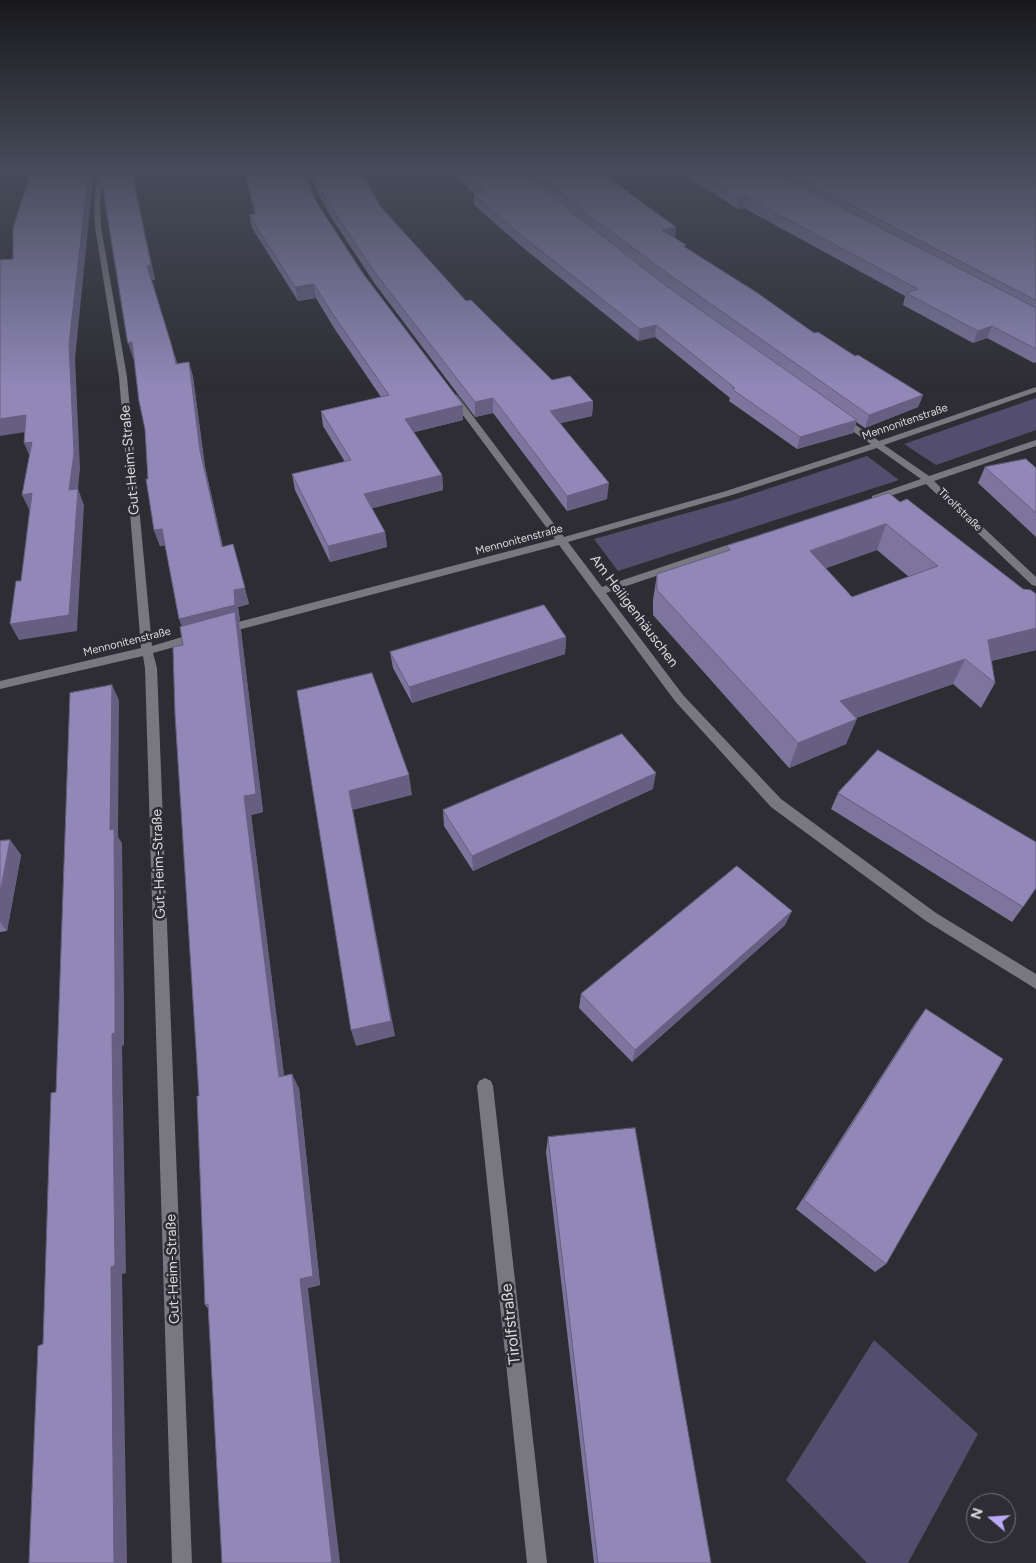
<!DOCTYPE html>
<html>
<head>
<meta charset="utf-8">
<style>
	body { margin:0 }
	#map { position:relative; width:1036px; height:1563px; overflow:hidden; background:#2e2d33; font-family:Figtree,sans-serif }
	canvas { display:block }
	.north { position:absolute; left:966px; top:1493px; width:50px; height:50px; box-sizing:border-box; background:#2e2d33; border:1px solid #737378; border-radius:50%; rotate:288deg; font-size:14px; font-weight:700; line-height:20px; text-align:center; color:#dbdbdf }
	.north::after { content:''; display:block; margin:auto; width:18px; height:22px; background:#baaaf6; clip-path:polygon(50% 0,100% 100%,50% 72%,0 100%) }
</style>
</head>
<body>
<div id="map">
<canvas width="1036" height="1563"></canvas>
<div class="north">N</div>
</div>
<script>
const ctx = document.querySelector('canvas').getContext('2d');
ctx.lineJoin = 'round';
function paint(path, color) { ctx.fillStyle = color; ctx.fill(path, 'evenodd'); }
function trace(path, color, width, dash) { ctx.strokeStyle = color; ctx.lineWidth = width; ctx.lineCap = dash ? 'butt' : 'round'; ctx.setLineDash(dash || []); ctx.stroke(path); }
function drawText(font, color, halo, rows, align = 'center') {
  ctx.font = font + ' Figtree,sans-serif'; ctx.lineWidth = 5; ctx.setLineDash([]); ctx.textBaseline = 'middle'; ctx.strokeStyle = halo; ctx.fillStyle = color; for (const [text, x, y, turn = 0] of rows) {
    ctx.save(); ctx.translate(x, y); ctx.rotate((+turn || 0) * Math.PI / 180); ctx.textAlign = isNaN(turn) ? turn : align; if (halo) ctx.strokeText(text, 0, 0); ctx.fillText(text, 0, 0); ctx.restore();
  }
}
paint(new Path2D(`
	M 1036,398 L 1036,430 L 936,465 L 904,444 Z
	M 867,456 L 899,480 L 618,571 L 594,539 L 737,499 Z
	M 874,1340 L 978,1434 L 908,1563 L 867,1563 L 786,1480 Z`), '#544e6e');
paint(new Path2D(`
	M 98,169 L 104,169 L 100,203 L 101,227 L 127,377 L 152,646 L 199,632 L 204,636 L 203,639 L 153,653 L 157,668 L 192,1563 L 172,1563 L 145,668 L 143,656 L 0,689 L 0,681 L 141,648 L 119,377 L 95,227 L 94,203 Z
	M 298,169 L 304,169 L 314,195 L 309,194 Z
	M 1036,387 L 1036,392 L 884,445 L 929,476 L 1036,440 L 1036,446 L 934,481 L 1036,577 L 1036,586 L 1032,585 L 926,484 L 878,500 L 872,500 L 872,496 L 921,479 L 877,448 L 732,495 L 568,542 L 602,587 L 739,541 L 747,541 L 747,545 L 606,593 L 683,695 L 781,799 L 936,913 L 1036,974 L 1036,989 L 926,921 L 771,807 L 675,701 L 559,545 L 223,634 L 218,630 L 223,626 L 555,539 L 451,399 L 451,395 L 457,395 L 564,537 L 726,491 L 871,444 L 838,421 L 838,417 L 844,417 L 879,441 Z
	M 485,1078 L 491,1081 L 493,1086 L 547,1563 L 527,1563 L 477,1086 L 479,1081 Z`), '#79787f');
paint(new Path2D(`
	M 100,169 L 147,169 L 146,176 L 133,177 L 155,280 L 152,280 L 177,364 L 189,362 L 193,377 L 205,467 L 223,547 L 233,544 L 249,604 L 238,607 L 240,621 L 238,621 L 241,631 L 263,812 L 251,815 L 284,1076 L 299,1088 L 320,1285 L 308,1288 L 208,1308 L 205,1305 L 199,1096 L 183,645 L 182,626 L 165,545 L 160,546 L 154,530 L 148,479 L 145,429 L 134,358 L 133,358 Z
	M 243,169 L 300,169 L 317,203 L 364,275 L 463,405 L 463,420 L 414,432 L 442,475 L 443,490 L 372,508 L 385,532 L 387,547 L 330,562 L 295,490 L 292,474 L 345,462 L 323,426 L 321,411 L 381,397 L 334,328 L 316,298 L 298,301 L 252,228 L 249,215 L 255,214 Z
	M 306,169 L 356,169 L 380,206 L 466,301 L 552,380 L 593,401 L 592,416 L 560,423 L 607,499 L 567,511 L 493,413 L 475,417 L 375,284 L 329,214 Z
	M 447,169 L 647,169 L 607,177 L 676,227 L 674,238 L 686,245 L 685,247 L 814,333 L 923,395 L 918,407 L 865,428 L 856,422 L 853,433 L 797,449 L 729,401 L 730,398 L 655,337 L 638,341 L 521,246 L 474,205 L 474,194 Z
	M 676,169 L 1036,169 L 1036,362 L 1034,363 L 987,338 L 973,343 L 903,305 L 905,296 L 744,208 L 738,209 Z
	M 985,467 L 1036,468 L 1036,537 L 978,483 Z
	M 900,502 L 1023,589 L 1036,594 L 1036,650 L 991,661 L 995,683 L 981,708 L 953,684 L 856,718 L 846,744 L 789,768 L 653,615 L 653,600 L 657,574 L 726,551 L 727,546 ZM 877,550 L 909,577 L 852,597 L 825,568 Z
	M 566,637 L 565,654 L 412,703 L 393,668 L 390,652 Z
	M 653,789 L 473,871 L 444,826 L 443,810 Z
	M 838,793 L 1023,907 L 1012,922 L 831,809 Z
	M 10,840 L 21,855 L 7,931 L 0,932 L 0,841 Z
	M 785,925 L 632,1062 L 579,1008 L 581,994 Z
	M 926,1009 L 886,1264 L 875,1272 L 796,1209 L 916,1022 Z
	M 548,1137 L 711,1563 L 594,1563 L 546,1152 Z`), '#7d759e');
paint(new Path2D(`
	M 89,169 L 94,169 L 75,359 L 80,468 L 78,489 L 84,505 L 77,631 L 19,640 L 10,624 L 69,490 L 69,344 Z
	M 131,169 L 133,177 L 155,280 L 151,280 L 147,266 Z
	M 144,169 L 147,169 L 146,176 Z
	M 596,169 L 647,169 L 595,179 Z
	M 746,197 L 744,208 L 738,209 L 739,198 Z
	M 676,227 L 675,238 L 660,241 L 662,230 Z
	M 314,284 L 316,298 L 298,301 L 295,287 Z
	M 656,325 L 655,337 L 638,341 L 640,329 Z
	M 992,326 L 987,338 L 973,343 L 978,331 Z
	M 132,342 L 137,357 L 133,358 L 128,343 Z
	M 172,347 L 177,362 L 180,379 L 176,364 Z
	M 189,362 L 193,377 L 205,467 L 226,563 L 222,547 L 200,451 Z
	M 923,395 L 918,407 L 865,428 L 869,415 Z
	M 493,398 L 493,413 L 475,417 L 475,402 Z
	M 593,401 L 592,416 L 549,426 L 550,411 Z
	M 463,405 L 463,420 L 407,434 L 405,419 Z
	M 26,415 L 32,431 L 0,436 L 0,419 Z
	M 857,420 L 853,433 L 797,449 L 800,437 Z
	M 32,442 L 31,459 L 24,443 Z
	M 442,475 L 443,490 L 366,510 L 364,494 Z
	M 609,483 L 607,499 L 567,511 L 567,496 Z
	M 32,493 L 30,511 L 22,495 Z
	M 886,524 L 877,550 L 802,577 L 810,551 Z
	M 162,529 L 168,545 L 160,546 L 154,530 Z
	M 385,532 L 387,547 L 330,562 L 328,546 Z
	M 233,544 L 249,604 L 238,607 L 240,621 L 238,621 L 241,631 L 263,812 L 251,815 L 286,1091 L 279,1077 L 185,635 L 179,619 L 234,590 Z
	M 1036,628 L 1036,650 L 975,665 L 988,640 Z
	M 566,637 L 565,654 L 412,703 L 409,687 Z
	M 965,659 L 953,684 L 830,727 L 840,701 Z
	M 112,685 L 119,700 L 118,837 L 122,843 L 124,1003 L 124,1045 L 122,1046 L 126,1273 L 122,1274 L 127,1563 L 114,1563 L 111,1267 L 110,830 Z
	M 857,719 L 846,744 L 789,768 L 798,743 Z
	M 656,773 L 653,789 L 473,871 L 472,856 Z
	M 409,775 L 412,795 L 353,810 L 395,1036 L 356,1046 L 351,1030 L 349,791 Z
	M 10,840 L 21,855 L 7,931 L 0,922 L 0,893 Z
	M 792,911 L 785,925 L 632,1062 L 635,1050 Z
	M 292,1074 L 299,1088 L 320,1285 L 308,1288 L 340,1563 L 332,1563 L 300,1279 Z`), '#665f81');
const building = new Path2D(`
	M 32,169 L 89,169 L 69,344 L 74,453 L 69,490 L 78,489 L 69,615 L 10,624 L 16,581 L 21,581 L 32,493 L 22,495 L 32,442 L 24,443 L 26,415 L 0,419 L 0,260 L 13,259 L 13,229 Z
	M 100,169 L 131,169 L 151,265 L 147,266 L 172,347 L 176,364 L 189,362 L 200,451 L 222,547 L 233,544 L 245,588 L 234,590 L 235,605 L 179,619 L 162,529 L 154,530 L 146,479 L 148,479 L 145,429 L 139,401 L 132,342 L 128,343 Z
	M 244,169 L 300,169 L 317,203 L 364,275 L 463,405 L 405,419 L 442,475 L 364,494 L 385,532 L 328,546 L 292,474 L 351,460 L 321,411 L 389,395 L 332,313 L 314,284 L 295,287 L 249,215 L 256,214 Z
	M 310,169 L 356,169 L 360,175 L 363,175 L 380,206 L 466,301 L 471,300 L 552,380 L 570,376 L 593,401 L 550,411 L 609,483 L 567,496 L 493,398 L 475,402 L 373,270 L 327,201 Z
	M 457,169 L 522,169 L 577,216 L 665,285 L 857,420 L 800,437 L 732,389 L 735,388 L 656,325 L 640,329 L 521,235 L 474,194 L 485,193 Z
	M 534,169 L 596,169 L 676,227 L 662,230 L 686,245 L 683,246 L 756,292 L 814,333 L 818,332 L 855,356 L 858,355 L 923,395 L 869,415 L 674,278 L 584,212 Z
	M 694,169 L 767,169 L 1036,308 L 1036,349 L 992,326 L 978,331 L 906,293 L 918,289 L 746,197 L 739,198 Z
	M 781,169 L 1021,169 L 1036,175 L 1036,300 Z
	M 1026,459 L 1036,468 L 1036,513 L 985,467 Z
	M 889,493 L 900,502 L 907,499 L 1023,589 L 1031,590 L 1036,594 L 1036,628 L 988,640 L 995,683 L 965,659 L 840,701 L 857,719 L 798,743 L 657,590 L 657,574 L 730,550 L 727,546 ZM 886,524 L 938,566 L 852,597 L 810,551 Z
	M 544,605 L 566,637 L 409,687 L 390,652 Z
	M 235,612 L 256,794 L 244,796 L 279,1077 L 292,1074 L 313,1276 L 300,1279 L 332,1563 L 222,1563 L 208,1304 L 205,1305 L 197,1096 L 199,1096 L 175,714 L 173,647 L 183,645 L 180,627 Z
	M 372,673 L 409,775 L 349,791 L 391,1021 L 351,1030 L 297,691 Z
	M 112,685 L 110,830 L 114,829 L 115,991 L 115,1033 L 112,1034 L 115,1265 L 111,1267 L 114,1563 L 29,1563 L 38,1346 L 43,1344 L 51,1093 L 56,1092 L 70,693 Z
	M 622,734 L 656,773 L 472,856 L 443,810 Z
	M 878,750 L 1036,842 L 1036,888 L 1023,907 L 838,793 Z
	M 10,840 L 0,893 L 0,841 Z
	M 737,866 L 792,911 L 635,1050 L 581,994 Z
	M 926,1009 L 1003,1059 L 886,1264 L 804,1200 Z
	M 635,1128 L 711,1563 L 598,1563 L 548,1137 Z`);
paint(building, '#9188b8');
trace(building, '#665f81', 1);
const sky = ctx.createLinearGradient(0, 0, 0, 388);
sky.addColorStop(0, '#19191c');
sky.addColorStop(0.44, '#464c5b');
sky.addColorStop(1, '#464c5b00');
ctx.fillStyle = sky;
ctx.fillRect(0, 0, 1036, 388);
drawText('11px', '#dbdbdf', '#2e2d33', [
	["Mennonitenstraße",905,422,-19],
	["Tirolfstraße",960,510,44],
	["Mennonitenstraße",519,540,-15],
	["Mennonitenstraße",127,642,-14]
]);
drawText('14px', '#dbdbdf', '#2e2d33', [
	["Gut-Heim-Straße",130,460,-95],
	["Am Heiligenhäuschen",634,611,53],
	["Gut-Heim-Straße",159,864,-92],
	["Gut-Heim-Straße",173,1269,-92]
]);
drawText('16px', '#dbdbdf', '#2e2d33', [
	["Tirolfstraße",511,1324,-96]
]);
</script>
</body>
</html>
